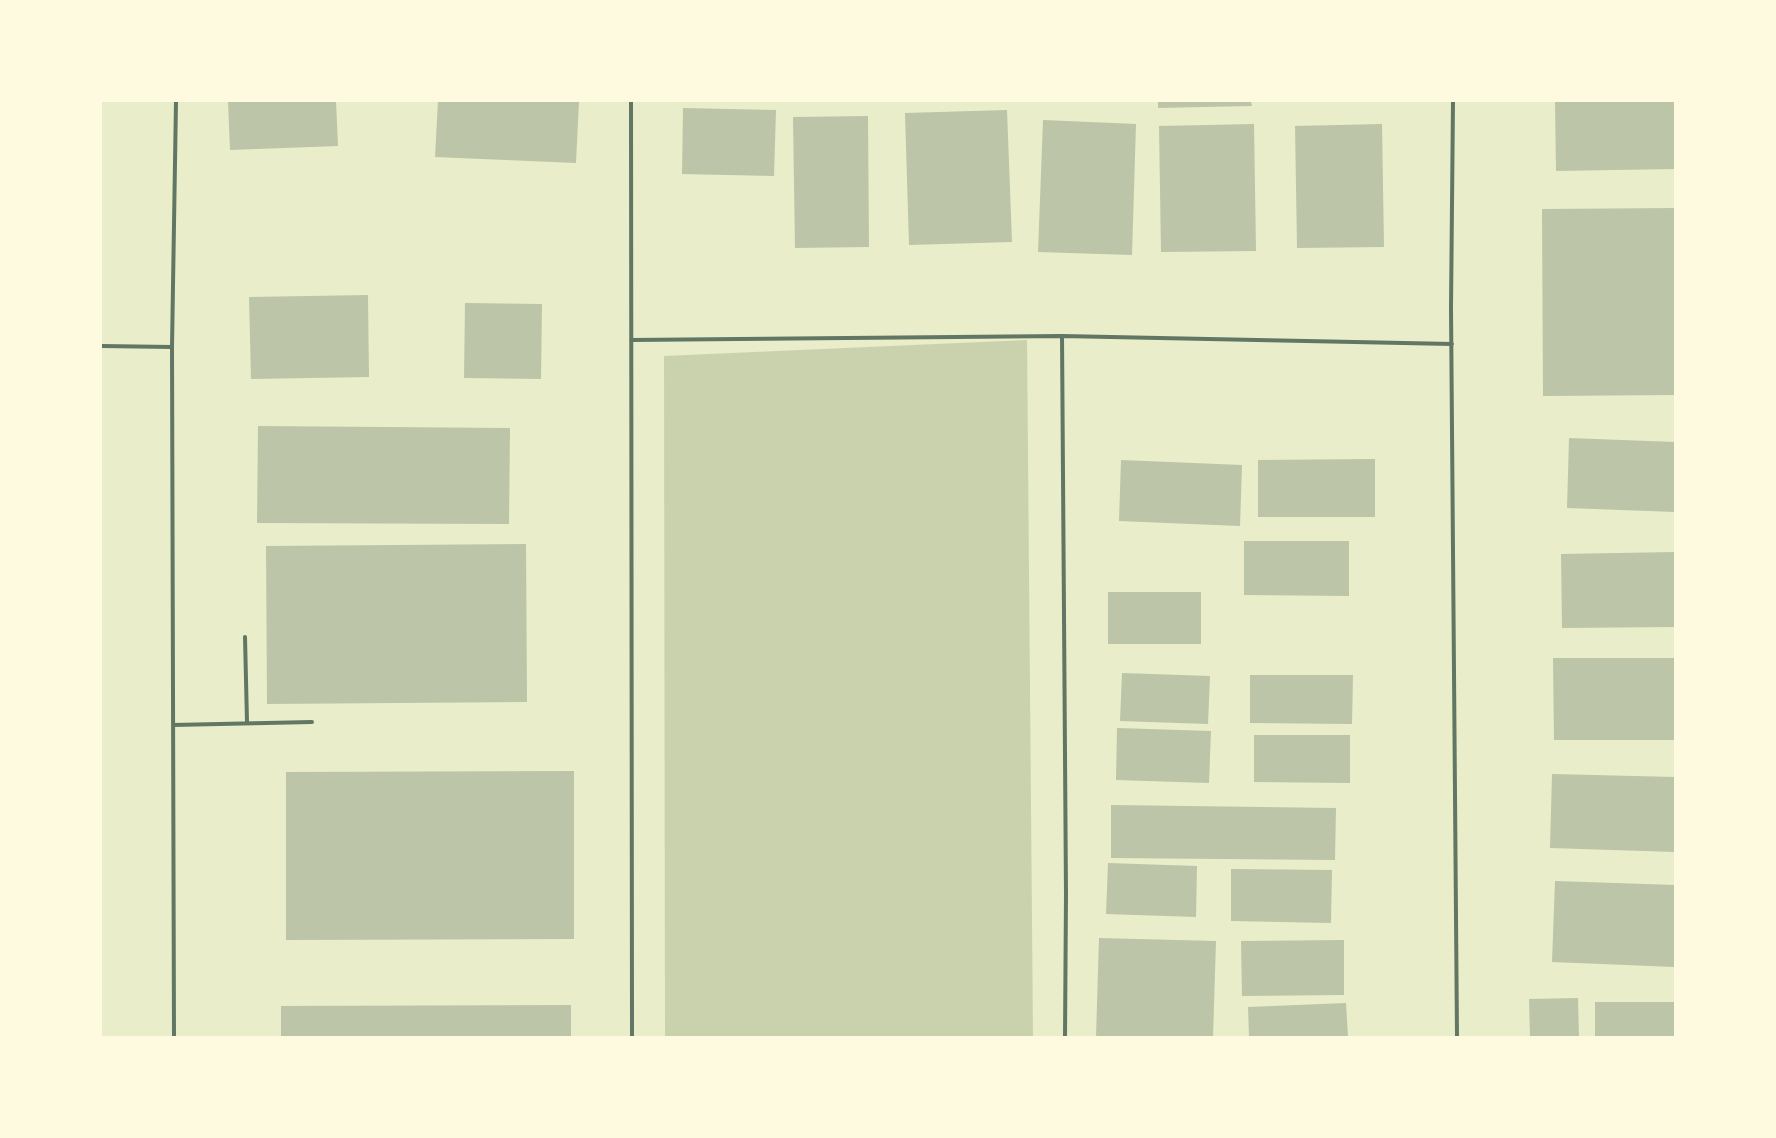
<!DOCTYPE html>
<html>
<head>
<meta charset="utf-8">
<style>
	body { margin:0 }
	#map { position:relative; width:1776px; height:1138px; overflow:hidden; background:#e9edc9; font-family:"DM Sans",sans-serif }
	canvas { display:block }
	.frame { position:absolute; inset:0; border:102px solid #fefae0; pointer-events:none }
</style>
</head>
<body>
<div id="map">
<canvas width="1776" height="1138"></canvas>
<div class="frame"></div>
</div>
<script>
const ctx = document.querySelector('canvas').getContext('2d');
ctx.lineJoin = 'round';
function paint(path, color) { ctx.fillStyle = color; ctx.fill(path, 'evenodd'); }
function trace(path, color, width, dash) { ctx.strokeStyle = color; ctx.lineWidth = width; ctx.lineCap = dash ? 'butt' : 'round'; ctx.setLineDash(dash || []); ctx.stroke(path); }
paint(new Path2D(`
	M 1027,340 L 1033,1037 L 665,1037 L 664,356 Z`), '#cad2ad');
paint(new Path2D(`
	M 228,101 L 336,101 L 338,146 L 230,150 Z
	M 438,101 L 579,101 L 576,163 L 435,157 Z
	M 1158,101 L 1251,101 L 1252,106 L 1158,108 Z
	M 1555,101 L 1675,101 L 1675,169 L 1556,171 Z
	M 683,108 L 776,110 L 774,176 L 682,174 Z
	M 1007,110 L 1012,242 L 909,245 L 905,113 Z
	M 868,116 L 869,247 L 795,248 L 793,117 Z
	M 1043,120 L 1136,124 L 1132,255 L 1038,252 Z
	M 1254,124 L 1256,251 L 1161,252 L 1159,126 Z
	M 1382,124 L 1384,247 L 1297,248 L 1295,126 Z
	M 1675,208 L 1675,395 L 1543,396 L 1542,209 Z
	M 368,295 L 369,377 L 251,379 L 249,297 Z
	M 465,303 L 542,304 L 541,379 L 464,378 Z
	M 258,426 L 510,428 L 509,524 L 257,523 Z
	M 1569,438 L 1675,442 L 1675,512 L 1567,508 Z
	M 1375,459 L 1375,517 L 1258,517 L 1258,460 Z
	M 1121,460 L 1242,465 L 1240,526 L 1119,521 Z
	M 1244,541 L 1349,541 L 1349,596 L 1244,595 Z
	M 526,544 L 527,702 L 267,704 L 266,546 Z
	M 1675,552 L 1675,627 L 1562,628 L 1561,554 Z
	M 1108,592 L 1201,592 L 1201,644 L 1108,644 Z
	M 1553,658 L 1675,658 L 1675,740 L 1554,740 Z
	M 1122,673 L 1210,676 L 1208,724 L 1120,721 Z
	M 1250,675 L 1353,675 L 1352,724 L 1250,723 Z
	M 1117,728 L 1211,731 L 1209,783 L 1116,780 Z
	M 1254,735 L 1350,735 L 1350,783 L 1254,782 Z
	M 574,771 L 574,939 L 286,940 L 286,772 Z
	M 1552,774 L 1675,777 L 1675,852 L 1550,848 Z
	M 1111,805 L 1336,808 L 1335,860 L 1111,858 Z
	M 1108,863 L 1197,866 L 1196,917 L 1106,914 Z
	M 1231,869 L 1332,870 L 1331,923 L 1231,921 Z
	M 1555,881 L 1675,885 L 1675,967 L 1552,962 Z
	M 1099,938 L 1216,941 L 1213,1037 L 1096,1037 Z
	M 1344,940 L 1344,995 L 1242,996 L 1241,941 Z
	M 1578,998 L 1579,1037 L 1530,1037 L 1529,999 Z
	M 1595,1002 L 1675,1002 L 1675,1037 L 1595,1037 Z
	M 1346,1003 L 1348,1037 L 1249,1037 L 1248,1007 Z
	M 571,1005 L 571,1037 L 281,1037 L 281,1006 Z`), '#bcc5a7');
trace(new Path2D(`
	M 631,101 L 632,1037
	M 1453,101 L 1451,308 L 1457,1037
	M 1062,336 L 1066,894 L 1065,1037
	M 631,340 L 1062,336 L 1452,344
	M 101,346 L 172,347
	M 245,637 L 247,722
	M 173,725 L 312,722
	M 174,1037 L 172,347 L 176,101`), '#617663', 4);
</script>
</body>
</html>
